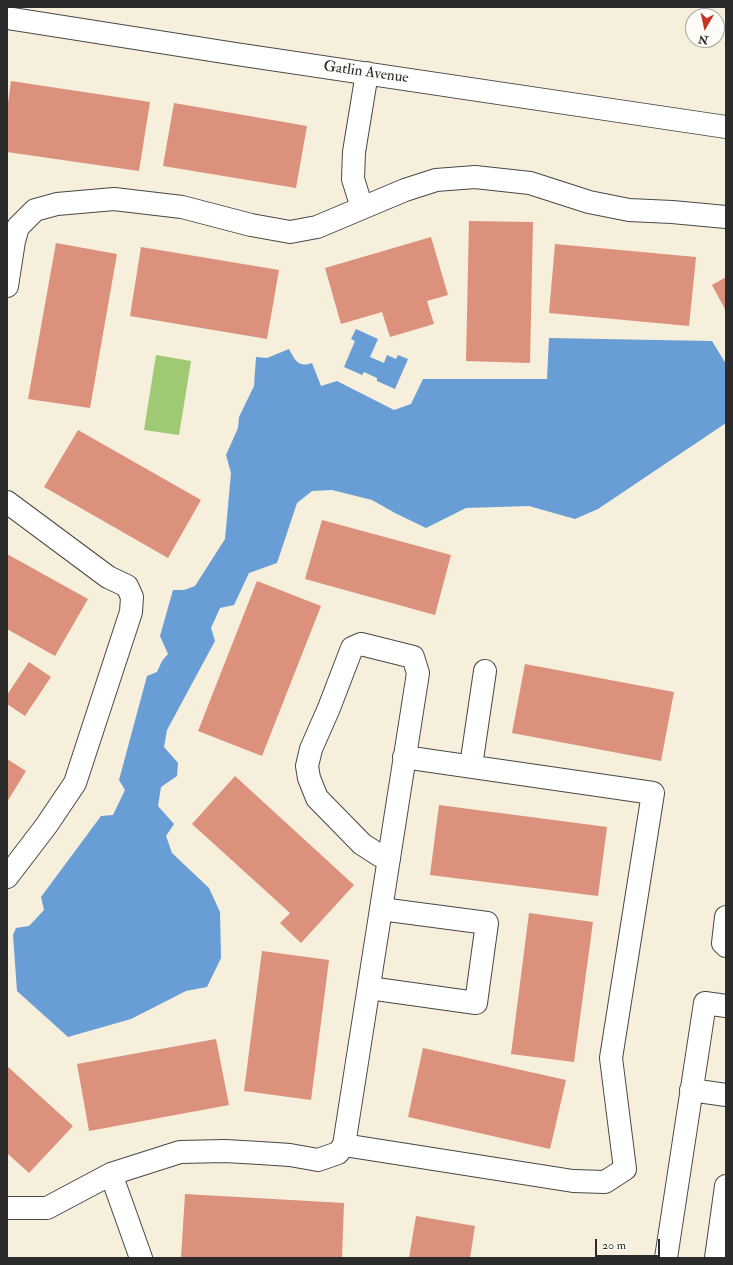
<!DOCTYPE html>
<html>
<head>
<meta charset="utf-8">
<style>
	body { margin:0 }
	#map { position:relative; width:733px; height:1265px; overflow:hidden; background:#f6efdc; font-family:"IM FELL Double Pica",serif }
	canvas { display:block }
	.frame { position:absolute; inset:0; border:8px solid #2b2b2b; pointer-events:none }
	.north { position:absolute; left:685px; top:8px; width:40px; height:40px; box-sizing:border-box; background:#fdfcf7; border:1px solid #a9a8a5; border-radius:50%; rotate:189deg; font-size:11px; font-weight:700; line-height:16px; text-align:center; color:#2b2b2b }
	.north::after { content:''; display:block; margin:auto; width:14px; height:18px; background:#c8321e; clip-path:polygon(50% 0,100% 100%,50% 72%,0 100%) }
	.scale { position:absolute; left:595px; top:1239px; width:65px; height:18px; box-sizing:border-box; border:2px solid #2b2b2b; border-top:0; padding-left:5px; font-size:12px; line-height:14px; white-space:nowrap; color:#2b2b2b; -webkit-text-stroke:3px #fdfcf7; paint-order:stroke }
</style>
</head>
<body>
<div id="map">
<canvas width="733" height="1265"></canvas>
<div class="frame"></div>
<div class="north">N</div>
<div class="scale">20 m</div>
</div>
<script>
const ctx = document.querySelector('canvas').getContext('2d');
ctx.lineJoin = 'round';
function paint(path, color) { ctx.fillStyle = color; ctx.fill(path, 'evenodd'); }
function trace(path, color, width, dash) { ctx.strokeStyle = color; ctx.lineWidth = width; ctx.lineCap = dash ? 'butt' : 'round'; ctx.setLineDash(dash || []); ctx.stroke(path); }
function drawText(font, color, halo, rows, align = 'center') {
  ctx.font = font + ' "IM FELL Double Pica",serif'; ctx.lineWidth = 3; ctx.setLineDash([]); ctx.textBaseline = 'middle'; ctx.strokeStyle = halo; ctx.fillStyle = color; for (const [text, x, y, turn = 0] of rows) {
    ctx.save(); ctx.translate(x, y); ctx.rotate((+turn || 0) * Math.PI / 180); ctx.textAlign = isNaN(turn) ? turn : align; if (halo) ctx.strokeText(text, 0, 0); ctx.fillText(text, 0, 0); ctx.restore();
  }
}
paint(new Path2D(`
	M 156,355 L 191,361 L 179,435 L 144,430 Z`), '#a0c974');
paint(new Path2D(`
	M 356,329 L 378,339 L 370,357 L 384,363 L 387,355 L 396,359 L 398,355 L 408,359 L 395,389 L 377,381 L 377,378 L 364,372 L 362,375 L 344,367 L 355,341 L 351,339 Z
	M 549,338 L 712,341 L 726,364 L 726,423 L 598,509 L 575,519 L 529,506 L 466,508 L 426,528 L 395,513 L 372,500 L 332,490 L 312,491 L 297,503 L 277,563 L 249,573 L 234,605 L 220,608 L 211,628 L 215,641 L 167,730 L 164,747 L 178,763 L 177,776 L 161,787 L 158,806 L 174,824 L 166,836 L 172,853 L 209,888 L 220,912 L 221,958 L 207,987 L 186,991 L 131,1019 L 68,1037 L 17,991 L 13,935 L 16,928 L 29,926 L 44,910 L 41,897 L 101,816 L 113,815 L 125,790 L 119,780 L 147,676 L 157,672 L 162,661 L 168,654 L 160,636 L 173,590 L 184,590 L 195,586 L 225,539 L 231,473 L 226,455 L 238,428 L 239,417 L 254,386 L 256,357 L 267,358 L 289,349 C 295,360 298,368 312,363 L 321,386 L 337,381 L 394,410 L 411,404 L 423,379 L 547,379 Z`), '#689dd5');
paint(new Path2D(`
	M 11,81 L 150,102 L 139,171 L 7,152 L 7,111 Z
	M 174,103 L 307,126 L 296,188 L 163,166 Z
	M 469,221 L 533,222 L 530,363 L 466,361 Z
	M 431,237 L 448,295 L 427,301 L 434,324 L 390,337 L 382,312 L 341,324 L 325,268 Z
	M 56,243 L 117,254 L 90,408 L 28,399 Z
	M 555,244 L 696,257 L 689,326 L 549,313 Z
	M 141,247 L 279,270 L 267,339 L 130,316 Z
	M 726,277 L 726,311 L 712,285 Z
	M 78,430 L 201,500 L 168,558 L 44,487 Z
	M 322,520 L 451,555 L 435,615 L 305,579 Z
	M 7,554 L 88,599 L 55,656 L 7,629 Z
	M 257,581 L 321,606 L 262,756 L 198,731 Z
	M 29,662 L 51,677 L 25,716 L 7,704 L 7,695 Z
	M 525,664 L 674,692 L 661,761 L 512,733 Z
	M 7,759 L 26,771 L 7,802 Z
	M 235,776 L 354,885 L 301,943 L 280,923 L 290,913 L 192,824 Z
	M 439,805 L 607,827 L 598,896 L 430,875 Z
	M 529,913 L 593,922 L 574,1062 L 511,1054 Z
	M 262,951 L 329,960 L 311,1100 L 244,1091 Z
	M 216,1039 L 229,1105 L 89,1131 L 77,1064 Z
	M 423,1048 L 566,1080 L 550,1149 L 408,1117 Z
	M 7,1066 L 73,1126 L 29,1173 L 7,1153 Z
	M 185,1194 L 344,1203 L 342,1258 L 181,1258 Z
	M 416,1216 L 475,1226 L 470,1258 L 409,1258 Z`), '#db917c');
const minor = new Path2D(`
	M 7,18 L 236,54 L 726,127
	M 362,208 L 353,179 L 354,152 L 367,73
	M 7,286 L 14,241 L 18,227 L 35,210 L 57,204 L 114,199 L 182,207 L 251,225 L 290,232 L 317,227 L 405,190 L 436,180 L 475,177 L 530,183 L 589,202 L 629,210 L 672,212 L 726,217
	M 7,502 L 108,577 L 127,586 L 132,597 L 131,612 L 75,783 L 46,826 L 7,877
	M 471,766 L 485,671
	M 726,917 L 723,943 L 726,946
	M 369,988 L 476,1003 L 487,923 L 381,909
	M 691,1090 L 726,1095
	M 344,1145 L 573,1181 L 605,1182 L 625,1169 L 611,1058 L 653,793 L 404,757
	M 111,1174 L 141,1258
	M 7,1208 L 47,1208 L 111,1174 L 180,1152 L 225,1151 L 260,1153 L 290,1155 L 318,1160 L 338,1153 L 344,1145 L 418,673 L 413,657 L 361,644 L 352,648 L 329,708 L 311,749 L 307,766 L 309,778 L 317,798 L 362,844 L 379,855 L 389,859
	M 666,1258 L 705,1003 L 726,1006
	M 716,1258 L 726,1186`);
trace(minor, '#494846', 24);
trace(minor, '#fff', 22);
drawText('15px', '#2b2b2b', '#fdfcf7', [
	["Gatlin Avenue",366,73,8]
]);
</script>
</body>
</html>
